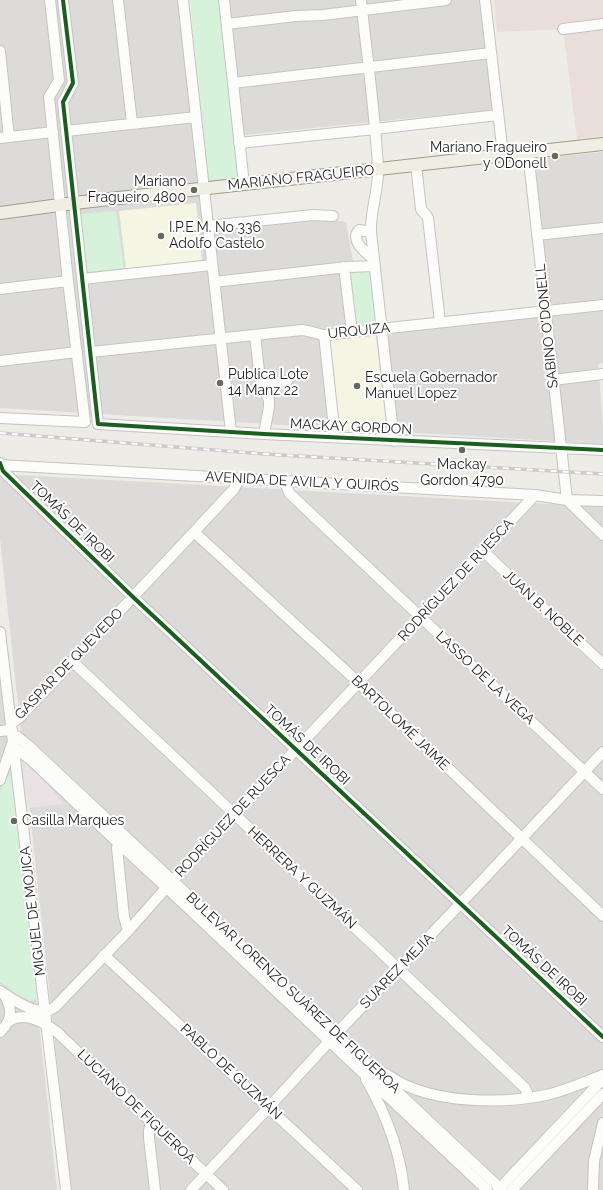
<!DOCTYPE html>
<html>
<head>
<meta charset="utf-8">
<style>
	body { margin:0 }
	canvas { display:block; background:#edece7 }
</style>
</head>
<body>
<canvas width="603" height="1190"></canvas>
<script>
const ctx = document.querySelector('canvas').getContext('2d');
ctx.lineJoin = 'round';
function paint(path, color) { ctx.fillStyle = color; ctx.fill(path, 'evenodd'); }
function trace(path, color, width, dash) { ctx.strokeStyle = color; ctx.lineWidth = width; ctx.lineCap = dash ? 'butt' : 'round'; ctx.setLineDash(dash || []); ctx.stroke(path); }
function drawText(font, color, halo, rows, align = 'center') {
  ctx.font = font + ' Raleway,sans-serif'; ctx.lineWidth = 4; ctx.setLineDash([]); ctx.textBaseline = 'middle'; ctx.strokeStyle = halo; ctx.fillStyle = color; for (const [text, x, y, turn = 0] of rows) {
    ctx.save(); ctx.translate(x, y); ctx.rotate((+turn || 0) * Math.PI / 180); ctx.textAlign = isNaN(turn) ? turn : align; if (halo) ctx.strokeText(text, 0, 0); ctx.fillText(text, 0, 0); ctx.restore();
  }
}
paint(new Path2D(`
	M 0,0 L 178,0 L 204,230 L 314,218 L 346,222 L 353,262 L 341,264 L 349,330 L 551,317 L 533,159 L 603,152 L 603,363 L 598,364 L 603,425 L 603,444 L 0,408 Z
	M 229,0 L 481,0 L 493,110 L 244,135 Z
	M 0,474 L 603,507 L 603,1190 L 71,1190 L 0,539 Z
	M 0,665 L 57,1190 L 0,1190 Z`), '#dcdbd9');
paint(new Path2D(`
	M 494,0 L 603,0 L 603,136 L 577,139 L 563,29 L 497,32 Z`), '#eadeda');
paint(new Path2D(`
	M 20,755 L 65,804 L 26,808 Z`), '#eae1e5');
paint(new Path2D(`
	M 196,203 L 202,261 L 126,269 L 119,211 Z
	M 373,333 L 376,336 L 387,432 L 338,429 L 328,342 L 331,338 Z`), '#f4f5e3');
paint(new Path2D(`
	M 190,0 L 221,0 L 240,179 L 209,182 Z
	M 116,211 L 124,268 L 87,272 L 80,214 Z
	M 348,269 L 371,270 L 378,323 L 375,327 L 355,329 Z
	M 6,774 L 13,776 L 36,997 L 34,1000 L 32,1001 L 16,994 L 11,989 L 0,982 L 0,794 Z`), '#d7f2da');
const minor = new Path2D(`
	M 63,0 L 73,83 L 63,102 L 98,424 L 264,434 L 603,450
	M 118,0 L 132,123
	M 183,0 L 231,432
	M 224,0 L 244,184
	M 361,0 C 367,56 375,112 378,168 C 379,190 370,210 371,232 L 394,441
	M 485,0 L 503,155
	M 227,24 L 296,16 L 323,15 L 446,0
	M 563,29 L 603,24
	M 0,51 L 9,137
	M 233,83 L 491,53
	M 66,131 L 196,117
	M 0,138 L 53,132
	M 239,143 L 375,129 L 498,115
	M 528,152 L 567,500
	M 416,165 L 421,209 C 423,213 426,213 428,218 L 440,322
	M 208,226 L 313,215 L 333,216
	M 371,232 L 359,230 C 349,241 367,253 374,260
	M 537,235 L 603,228
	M 344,267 L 352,332
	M 82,279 L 212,265
	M 214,282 L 347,267 L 375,266
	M 0,289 L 68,281
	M 255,335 L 259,371 L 262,383 L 269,400 L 269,407 L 264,434
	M 324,335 L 335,437
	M 91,352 L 302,330 C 310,331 317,334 324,335 L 603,305
	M 0,361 L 77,352
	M 553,380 L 603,374
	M 262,383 L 287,381
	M 0,418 L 85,422 L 68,281 L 49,97 L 59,80 L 50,0
	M 0,463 L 3,471 L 133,597 L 603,1037
	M 0,465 L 535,495 L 567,500 L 603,501
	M 285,482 L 289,493 L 603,789
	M 567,500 L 603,535
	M 194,532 L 359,683 L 603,916
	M 483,551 L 603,664
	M 0,632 L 66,1190
	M 72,661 L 525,1088 L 529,1097
	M 11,724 L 20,717 L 194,532 L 234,489 L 239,479
	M 0,731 L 12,730
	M 12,734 L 18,737 L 29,746 L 502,1190
	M 14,747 L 31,760 L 118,843 L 167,888 L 487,1190
	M 0,780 L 12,744
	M 121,841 L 118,843 L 117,848 L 124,917 L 128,931
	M 104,955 L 357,1190
	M 0,991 C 14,1000 39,1019 55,1007 L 128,931 L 173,880 L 535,495
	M 8,1022 C 24,1010 43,1022 57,1032 L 223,1190
	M 0,1032 C 13,1020 13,1008 3,993
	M 384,1073 C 391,1077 398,1082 405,1085 C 444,1103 504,1104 546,1095 C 566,1091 584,1082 603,1075
	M 366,1079 C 386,1114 400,1150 404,1190
	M 151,1122 L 149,1131 L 149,1138 L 155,1190
	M 191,1190 L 269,1107 L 336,1034 L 461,903 L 603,752
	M 498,1190 L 603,1079
	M 512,1190 L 603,1094
	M 593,1190 L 594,1161 L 603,1123`);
const major = new Path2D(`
	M 0,213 L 74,203 L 603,144`);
trace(minor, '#c4c4c2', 12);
trace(major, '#a29c85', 14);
trace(minor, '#fcfcfb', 10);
trace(major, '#f0ede5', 12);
const rail = new Path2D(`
	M 0,433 L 264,454 L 603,474`);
trace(rail, '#cbcbca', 3.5);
trace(rail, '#fff', 2, [6]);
trace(new Path2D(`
	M 63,0 L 73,83 L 63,102 L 98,424 L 264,434 L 603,450
	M 0,463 L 3,471 L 133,597 L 603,1037`), '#1b5e20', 4);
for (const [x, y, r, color] of [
	[555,156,4,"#676765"],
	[194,190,4,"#676765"],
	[161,236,4,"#676765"],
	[220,383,4,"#676765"],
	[357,386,4,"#676765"],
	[462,450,4,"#676765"],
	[14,821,4,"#676765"]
]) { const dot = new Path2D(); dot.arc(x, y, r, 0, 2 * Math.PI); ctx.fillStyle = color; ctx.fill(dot); trace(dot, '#fff', 1.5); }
drawText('14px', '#1f1f1f', '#fff', [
	["Mariano Fragueiro",547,148,"right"],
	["y ODonell",547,164,"right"],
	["Mariano",186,182,"right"],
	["Fragueiro 4800",186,198,"right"],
	["I.P.E.M. No 336",169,228],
	["Adolfo Castelo",169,244],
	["Publica Lote",228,375],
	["14 Manz 22",228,391],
	["Escuela Gobernador",365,378],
	["Manuel Lopez",365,394],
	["Mackay",462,465,"center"],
	["Gordon 4790",462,481,"center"],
	["Casilla Marques",22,821]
], 'left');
drawText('14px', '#1f1f1f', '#fff', [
	["MARIANO FRAGUEIRO",301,178,-6],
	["SABINO O'DONELL",547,326,-96],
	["URQUIZA",359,331,-6],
	["MACKAY GORDON",351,427,3],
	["AVENIDA DE AVILA Y QUIRÓS",302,482,3],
	["TOMÁS DE IROBI",72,522,44],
	["RODRÍGUEZ DE RUESCA",456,580,-47],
	["JUAN B. NOBLE",543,608,43],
	["GASPAR DE QUEVEDO",69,664,-46],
	["LASSO DE LA VEGA",485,678,43],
	["BARTOLOMÉ JAIME",400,723,44],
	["TOMÁS DE IROBI",307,745,43],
	["RODRÍGUEZ DE RUESCA",233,816,-47],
	["HERRERA Y GUZMÁN",302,878,43],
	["MIGUEL DE MOJICA",33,911,-97],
	["TOMÁS DE IROBI",544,966,43],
	["SUAREZ MEJIA",397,971,-46],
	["BULEVAR LORENZO SUÁREZ DE FIGUEROA",293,993,43],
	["PABLO DE GUZMÁN",231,1072,43],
	["LUCIANO DE FIGUEROA",136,1107,44]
]);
</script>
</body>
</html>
